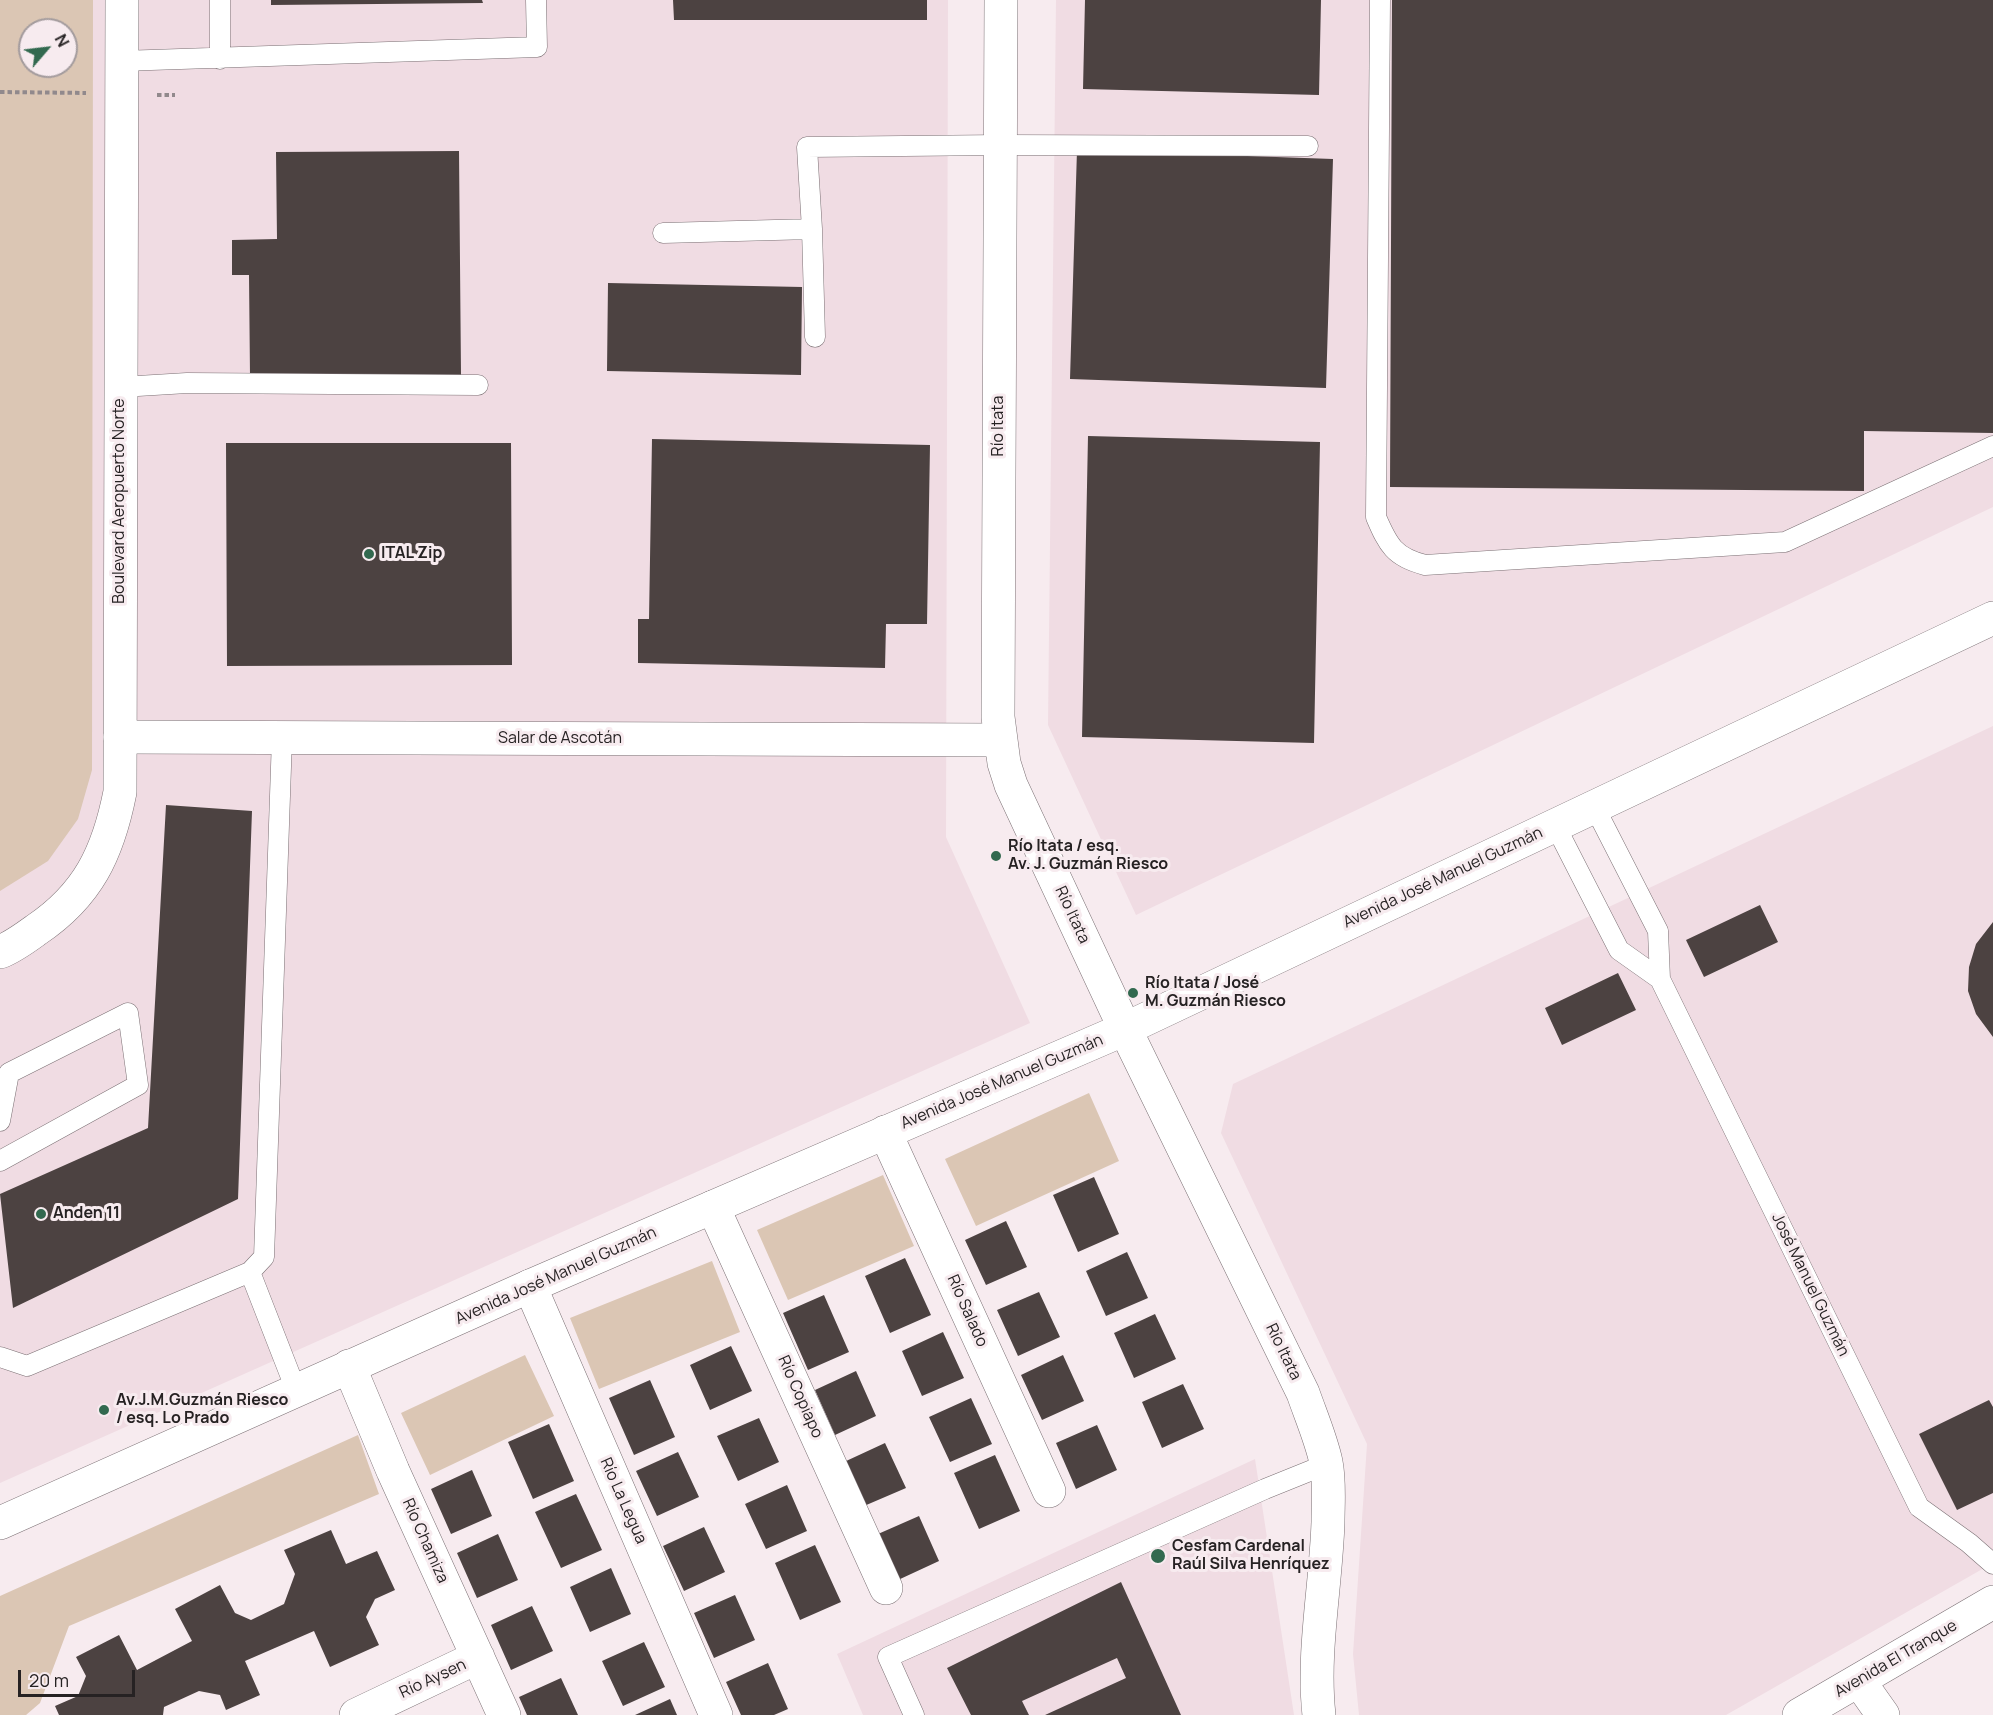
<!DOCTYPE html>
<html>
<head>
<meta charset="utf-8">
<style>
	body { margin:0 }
	#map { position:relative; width:1993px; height:1715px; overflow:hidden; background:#f7ebef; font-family:Manrope,sans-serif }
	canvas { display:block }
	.north { position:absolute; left:18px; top:18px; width:60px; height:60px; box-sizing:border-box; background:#f7ebef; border:2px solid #a39b9d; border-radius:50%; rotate:62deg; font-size:16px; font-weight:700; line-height:24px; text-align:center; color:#262223 }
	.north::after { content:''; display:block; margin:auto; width:21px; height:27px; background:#32694f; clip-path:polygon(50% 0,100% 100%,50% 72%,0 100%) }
	.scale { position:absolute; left:18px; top:1670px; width:117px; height:27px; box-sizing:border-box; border:3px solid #262223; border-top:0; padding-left:8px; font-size:18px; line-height:21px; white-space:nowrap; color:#262223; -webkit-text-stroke:4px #f7ebef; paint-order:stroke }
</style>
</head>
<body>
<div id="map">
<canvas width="1993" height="1715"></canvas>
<div class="north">N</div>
<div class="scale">20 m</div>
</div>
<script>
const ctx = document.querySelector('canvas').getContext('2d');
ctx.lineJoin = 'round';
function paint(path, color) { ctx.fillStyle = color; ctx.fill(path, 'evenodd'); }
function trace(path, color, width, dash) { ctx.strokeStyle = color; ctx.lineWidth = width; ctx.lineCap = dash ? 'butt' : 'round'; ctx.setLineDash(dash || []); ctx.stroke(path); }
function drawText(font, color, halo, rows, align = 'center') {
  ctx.font = font + ' Manrope,sans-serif'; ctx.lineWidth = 6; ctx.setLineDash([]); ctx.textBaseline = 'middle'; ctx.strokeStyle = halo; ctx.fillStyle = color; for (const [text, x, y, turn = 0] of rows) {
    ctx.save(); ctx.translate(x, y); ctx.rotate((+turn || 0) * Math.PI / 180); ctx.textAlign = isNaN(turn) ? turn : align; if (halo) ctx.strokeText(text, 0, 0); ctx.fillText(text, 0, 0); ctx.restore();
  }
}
paint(new Path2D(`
	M 0,0 L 948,0 L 946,837 L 1030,1023 L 0,1483 ZM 30,30 L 66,30 L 66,66 L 30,66 Z
	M 1056,0 L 1993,0 L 1993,507 L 1136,915 L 1048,725 Z
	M 1993,726 L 1993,1563 L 1726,1715 L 1359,1715 L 1353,1654 L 1367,1444 L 1221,1133 L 1233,1084 Z
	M 1255,1459 L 1294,1715 L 863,1715 L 837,1654 Z`), '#f0dce3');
paint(new Path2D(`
	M 0,0 L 93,0 L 92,770 L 78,819 L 48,861 L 0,891 ZM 30,30 L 66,30 L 66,66 L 30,66 Z
	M 1089,1093 L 1119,1161 L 976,1226 L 945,1159 Z
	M 883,1175 L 914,1246 L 788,1300 L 757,1230 Z
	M 712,1261 L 740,1332 L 599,1389 L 570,1318 Z
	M 525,1355 L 554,1416 L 430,1475 L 401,1413 Z
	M 358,1435 L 379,1494 L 69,1626 L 40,1703 L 26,1715 L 0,1715 L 0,1596 Z`), '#dbc6b4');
paint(new Path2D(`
	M 271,0 L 482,0 L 483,3 L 271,5 Z
	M 673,0 L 927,0 L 927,20 L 674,20 Z
	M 1085,0 L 1321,0 L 1319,95 L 1083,89 Z
	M 1392,0 L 1993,0 L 1993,433 L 1864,431 L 1864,491 L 1390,487 Z
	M 1077,150 L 1333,159 L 1326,388 L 1070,379 Z
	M 459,151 L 461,375 L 250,376 L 249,275 L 232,275 L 232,240 L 277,239 L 276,152 Z
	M 608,283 L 802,287 L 801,375 L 607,371 Z
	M 1088,436 L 1320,442 L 1314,743 L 1082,737 Z
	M 652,439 L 930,445 L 927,624 L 886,624 L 885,668 L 638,663 L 638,619 L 649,619 Z
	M 226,443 L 511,443 L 512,665 L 227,666 Z
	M 166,805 L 252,811 L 238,1199 L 13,1308 L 0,1194 L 148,1128 Z
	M 1760,905 L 1778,942 L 1704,977 L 1686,940 Z
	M 1993,922 L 1993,1037 L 1976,1014 L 1968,991 L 1969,967 L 1976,944 Z
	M 1618,973 L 1636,1010 L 1562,1045 L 1545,1008 Z
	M 1094,1177 L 1119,1234 L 1078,1252 L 1053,1195 Z
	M 1006,1221 L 1027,1267 L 986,1285 L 965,1240 Z
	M 1127,1252 L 1148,1298 L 1106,1316 L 1086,1271 Z
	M 905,1258 L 931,1315 L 890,1333 L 865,1276 Z
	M 1039,1292 L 1060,1337 L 1018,1356 L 997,1310 Z
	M 824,1295 L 849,1352 L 808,1370 L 783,1313 Z
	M 1155,1314 L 1176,1359 L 1134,1378 L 1114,1333 Z
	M 943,1332 L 964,1378 L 922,1396 L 902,1351 Z
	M 731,1346 L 752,1391 L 710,1410 L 690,1365 Z
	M 1063,1355 L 1084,1401 L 1042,1420 L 1021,1375 Z
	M 856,1371 L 876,1416 L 835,1435 L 815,1390 Z
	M 650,1380 L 675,1437 L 634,1455 L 609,1398 Z
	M 1183,1384 L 1204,1429 L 1162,1448 L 1142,1402 Z
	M 971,1398 L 992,1444 L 950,1462 L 929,1417 Z
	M 1989,1400 L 1993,1407 L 1993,1493 L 1957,1510 L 1919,1434 Z
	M 759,1418 L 779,1462 L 738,1481 L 717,1436 Z
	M 549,1424 L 574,1481 L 533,1499 L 508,1442 Z
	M 1097,1425 L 1117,1470 L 1076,1489 L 1056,1443 Z
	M 885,1443 L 906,1488 L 864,1506 L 844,1462 Z
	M 678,1452 L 699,1497 L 657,1516 L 636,1471 Z
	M 995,1455 L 1020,1511 L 979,1529 L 954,1473 Z
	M 472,1470 L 492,1516 L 451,1534 L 431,1489 Z
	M 787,1485 L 807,1531 L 766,1549 L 745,1504 Z
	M 576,1494 L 602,1550 L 561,1568 L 535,1512 Z
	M 919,1516 L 939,1561 L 898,1580 L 878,1534 Z
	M 704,1527 L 725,1572 L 684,1591 L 663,1546 Z
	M 331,1530 L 346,1564 L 377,1551 L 395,1590 L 375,1599 L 366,1617 L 379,1645 L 330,1667 L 314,1631 L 245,1661 L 260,1695 L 226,1710 L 220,1695 L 199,1691 L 164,1707 L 163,1715 L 59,1715 L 55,1706 L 78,1696 L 86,1676 L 76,1657 L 119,1635 L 137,1670 L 192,1641 L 175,1609 L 220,1585 L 235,1613 L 251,1620 L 284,1604 L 295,1574 L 284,1550 Z
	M 498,1534 L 518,1580 L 477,1598 L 457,1553 Z
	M 815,1545 L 841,1602 L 800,1620 L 775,1563 Z
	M 611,1568 L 631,1614 L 590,1632 L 570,1587 Z
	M 1121,1582 L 1181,1715 L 1045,1715 L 1126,1678 L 1117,1658 L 1022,1701 L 1029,1715 L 971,1715 L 947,1668 Z
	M 735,1595 L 755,1640 L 714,1658 L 694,1613 Z
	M 532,1606 L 553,1651 L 511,1670 L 491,1625 Z
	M 644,1642 L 665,1687 L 623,1706 L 602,1661 Z
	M 768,1663 L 788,1709 L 774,1715 L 741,1715 L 726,1682 Z
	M 561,1678 L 578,1715 L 527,1715 L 519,1697 Z
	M 670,1699 L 677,1715 L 635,1715 Z`), '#4c4241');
const lane = new Path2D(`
	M 220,0 L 220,59
	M 1380,0 L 1376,517 C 1388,545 1394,557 1425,565 L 1785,542 L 1993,446
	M 121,61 L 537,47 L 536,0
	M 812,229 L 815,337
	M 663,233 L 812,229 L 807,147 L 1000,145 L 1308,146
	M 121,387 L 187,383 L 478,385
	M 1594,806 L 1658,931 L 1660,979 L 1919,1507 L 1969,1543 L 1993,1564
	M 1555,825 L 1619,950 L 1660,979
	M 0,1121 L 9,1073 L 128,1013 L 138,1085 L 0,1161
	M 250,1272 L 296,1390
	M 0,1357 L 27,1366 L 250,1272 L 264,1257 L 282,738
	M 914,1715 L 888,1657 L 1265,1489 L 1327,1464`);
const street = new Path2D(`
	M 120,737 L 1000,740
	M 885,1132 L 1049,1491
	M 713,1207 L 886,1588
	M 530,1286 L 716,1715
	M 349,1366 L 393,1471 L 504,1715
	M 1859,1681 L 1883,1715
	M 356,1715 L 478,1657`);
const secondary = new Path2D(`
	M 1001,0 L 998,717 L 1004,763 L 1011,785 L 1125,1029 L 1303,1393 C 1311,1416 1321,1439 1326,1462 C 1330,1481 1328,1503 1328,1522 C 1326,1586 1312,1652 1319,1715
	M 0,952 C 13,947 25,938 36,930 C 88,895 108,853 120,792 L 122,0
	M 0,1523 L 530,1286 L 1125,1029 L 1993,618
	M 1799,1715 L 1993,1602`);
trace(lane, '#7b7074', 21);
trace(street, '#7b7074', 34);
trace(secondary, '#7b7074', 34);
trace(new Path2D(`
	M 0,92 L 86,93
	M 157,95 L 175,95`), '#91898c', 4, [4.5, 3]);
trace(lane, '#fff', 20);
trace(street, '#fff', 33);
trace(secondary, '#fff', 33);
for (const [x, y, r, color] of [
	[369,554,6,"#32694f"],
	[996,856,6,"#32694f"],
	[1133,993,6,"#32694f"],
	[41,1214,6,"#32694f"],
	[104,1410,6,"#32694f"],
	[1158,1556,8,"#32694f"]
]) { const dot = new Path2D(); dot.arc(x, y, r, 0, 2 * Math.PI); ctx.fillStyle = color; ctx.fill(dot); trace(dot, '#f7ebef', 2); }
drawText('16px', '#262223', '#f7ebef', [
	["Río Itata",999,426,-90],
	["Boulevard Aeropuerto Norte",120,501,-90],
	["Salar de Ascotán",560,739],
	["Avenida José Manuel Guzmán",1443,878,-25],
	["Río Itata",1072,915,65],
	["Avenida José Manuel Guzmán",1002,1082,-23],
	["Avenida José Manuel Guzmán",556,1276,-24],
	["José Manuel Guzmán",1810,1285,64],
	["Río Salado",967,1311,66],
	["Río Itata",1283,1352,64],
	["Río Copiapo",800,1397,66],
	["Río La Legua",623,1501,66],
	["Río Chamiza",425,1541,66],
	["Avenida El Tranque",1896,1659,-30],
	["Río Aysen",433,1679,-25]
]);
drawText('bold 16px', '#262223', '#f7ebef', [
	["ITAL Zip",381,554],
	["Río Itata / esq.",1008,847],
	["Av. J. Guzmán Riesco",1008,865],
	["Río Itata / José",1145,984],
	["M. Guzmán Riesco",1145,1002],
	["Anden 11",53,1214],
	["Av.J.M.Guzmán Riesco",116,1401],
	["/ esq. Lo Prado",116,1419],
	["Cesfam Cardenal",1172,1547],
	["Raúl Silva Henríquez",1172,1565]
], 'left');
</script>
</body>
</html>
